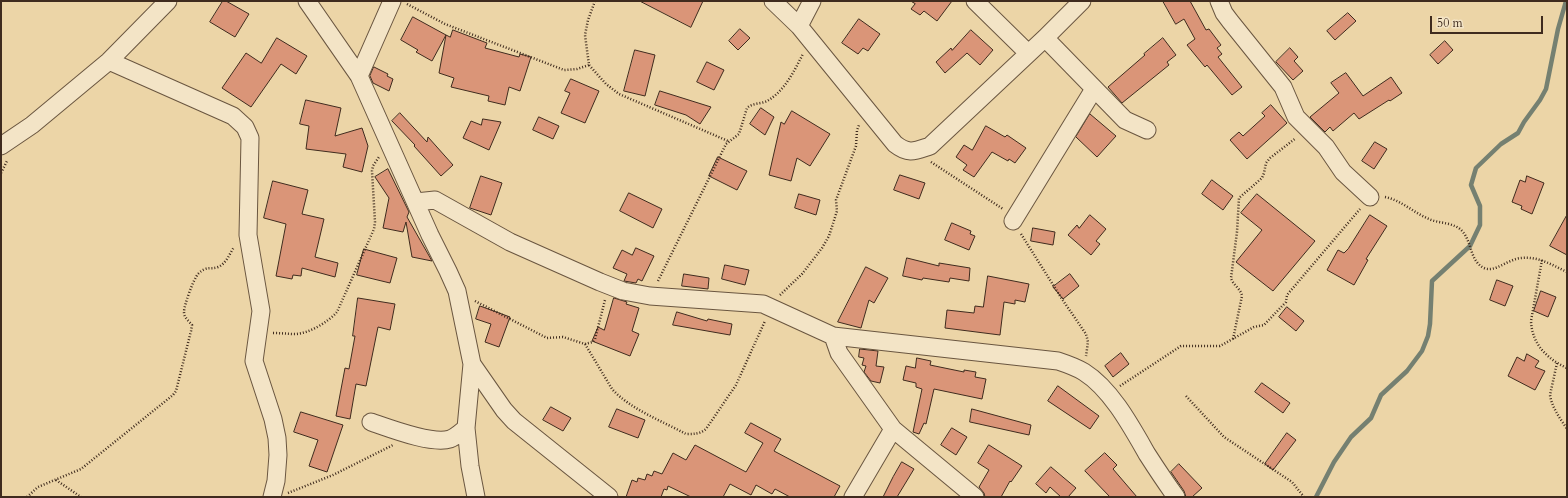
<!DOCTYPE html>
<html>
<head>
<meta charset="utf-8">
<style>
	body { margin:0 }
	#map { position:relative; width:1568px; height:498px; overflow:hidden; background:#ecd5a7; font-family:Cardo,serif }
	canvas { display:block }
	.frame { position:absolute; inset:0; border:2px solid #3f2b1e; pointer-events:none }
	.scale { position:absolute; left:1430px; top:16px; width:113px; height:18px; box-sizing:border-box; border:2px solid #3f2b1e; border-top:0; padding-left:5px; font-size:12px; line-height:14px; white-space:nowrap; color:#3f2b1e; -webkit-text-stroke:3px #f3e4c6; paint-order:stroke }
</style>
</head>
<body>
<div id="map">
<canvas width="1568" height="498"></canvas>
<div class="frame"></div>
<div class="scale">50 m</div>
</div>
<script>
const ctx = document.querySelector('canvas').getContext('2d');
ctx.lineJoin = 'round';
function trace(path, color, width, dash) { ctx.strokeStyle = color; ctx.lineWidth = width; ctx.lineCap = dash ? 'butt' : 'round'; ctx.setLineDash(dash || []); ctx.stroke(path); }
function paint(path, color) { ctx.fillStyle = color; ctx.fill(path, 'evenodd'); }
trace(new Path2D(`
	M 1316,497 L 1334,462 L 1351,437 L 1371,418 L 1381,395 L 1407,371 L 1422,351 L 1428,336 L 1430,324 L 1432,281 L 1470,246 L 1480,225 L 1480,206 L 1471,185 L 1476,168 L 1501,144 L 1518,133 L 1524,122 L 1540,100 L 1546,89 L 1558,29 L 1566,1`), '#758071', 4.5);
const building = new Path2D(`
	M 223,1 L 226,1 L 249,14 L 235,37 L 210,22 Z
	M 640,1 L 703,1 L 691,27 Z
	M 911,1 L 952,1 L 937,21 L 924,11 L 920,15 L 911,9 L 915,4 Z
	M 1163,1 L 1190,1 L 1206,30 L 1209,29 L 1221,45 L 1217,48 L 1222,54 L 1218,57 L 1242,87 L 1232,95 L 1207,65 L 1205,67 L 1187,45 L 1195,39 L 1184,19 L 1176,24 Z
	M 1348,13 L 1356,21 L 1335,40 L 1327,31 Z
	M 413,17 L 446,35 L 432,61 L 416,52 L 418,50 L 401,40 Z
	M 859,19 L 880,34 L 868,51 L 863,48 L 858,54 L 842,43 Z
	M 740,29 L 750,38 L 738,50 L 729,41 Z
	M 453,30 L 487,43 L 485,48 L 519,57 L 520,54 L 531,57 L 520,91 L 509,87 L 505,105 L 488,101 L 489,96 L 451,87 L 454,78 L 439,73 L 446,35 L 450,37 Z
	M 971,30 L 993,50 L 980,65 L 967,53 L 945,73 L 936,62 L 951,48 L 952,50 Z
	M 277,38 L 307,56 L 296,74 L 281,64 L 251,107 L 222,88 L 246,53 L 261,63 Z
	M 1163,38 L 1176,55 L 1167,62 L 1169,65 L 1122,103 L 1108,87 L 1145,55 L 1144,54 Z
	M 1445,41 L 1453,50 L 1438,64 L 1430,55 Z
	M 1290,48 L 1298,57 L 1294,61 L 1303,71 L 1293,80 L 1276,62 Z
	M 635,50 L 655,55 L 645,96 L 624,91 Z
	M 707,62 L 724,70 L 714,90 L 697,82 Z
	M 374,67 L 388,74 L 387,76 L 393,79 L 389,91 L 373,83 L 370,76 Z
	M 1346,73 L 1363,96 L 1391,77 L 1402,93 L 1390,101 L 1389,100 L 1359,119 L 1354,113 L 1333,131 L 1330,127 L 1325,132 L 1310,117 L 1339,93 L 1331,83 Z
	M 571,79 L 599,91 L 585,123 L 561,113 L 570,93 L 565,91 Z
	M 660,91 L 711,107 L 700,124 L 686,115 L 655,105 Z
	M 306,100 L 341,108 L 335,136 L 362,128 L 368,146 L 362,172 L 343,167 L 346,154 L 306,149 L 309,126 L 300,124 Z
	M 1271,105 L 1287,123 L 1247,159 L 1230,140 L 1239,132 L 1243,136 L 1265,116 L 1262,113 Z
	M 761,108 L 774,117 L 765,135 L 750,124 Z
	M 792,111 L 830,134 L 810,166 L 797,158 L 791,181 L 769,175 L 781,122 L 784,124 Z
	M 400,113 L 427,142 L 428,137 L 453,165 L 441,176 L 414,146 L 415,145 L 392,121 Z
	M 1090,114 L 1116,136 L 1097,157 L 1076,137 Z
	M 539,117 L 559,126 L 553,139 L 533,130 Z
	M 483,119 L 501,122 L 489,150 L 463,138 L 471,121 L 481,125 Z
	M 986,126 L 1005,137 L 1007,135 L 1026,148 L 1015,163 L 1009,159 L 1008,161 L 992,152 L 974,177 L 963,170 L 967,165 L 956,157 L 964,145 L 972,150 Z
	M 1375,142 L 1387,149 L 1374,169 L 1362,161 Z
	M 718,157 L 747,171 L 737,190 L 709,176 Z
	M 388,169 L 409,212 L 407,217 L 432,261 L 412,257 L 406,222 L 403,232 L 383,228 L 389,198 L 375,177 Z
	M 900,175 L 925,183 L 919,199 L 894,190 Z
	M 481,176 L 502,183 L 491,215 L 470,208 Z
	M 1527,176 L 1544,183 L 1532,214 L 1521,209 L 1522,206 L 1512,202 L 1520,180 L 1525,182 Z
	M 1212,180 L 1233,196 L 1223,210 L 1202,194 Z
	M 273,181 L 308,190 L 302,214 L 324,219 L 315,257 L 338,263 L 335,277 L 302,268 L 301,276 L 293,275 L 292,279 L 276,276 L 286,224 L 264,218 Z
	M 629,193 L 662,209 L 653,228 L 620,211 Z
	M 799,194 L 820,200 L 816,215 L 795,208 Z
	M 1257,194 L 1315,241 L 1273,291 L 1236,262 L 1262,230 L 1241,213 Z
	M 1090,215 L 1106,229 L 1096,241 L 1100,244 L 1091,255 L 1068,235 L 1077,225 L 1079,228 Z
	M 1370,215 L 1387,226 L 1366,259 L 1368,260 L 1354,285 L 1327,270 L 1338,250 L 1344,253 L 1348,249 Z
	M 1567,215 L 1567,255 L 1550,246 Z
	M 952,223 L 971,231 L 970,234 L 975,236 L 969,250 L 945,240 Z
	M 1033,228 L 1055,232 L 1053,245 L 1031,241 Z
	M 636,248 L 654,256 L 642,281 L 638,279 L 636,283 L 624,281 L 627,274 L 613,268 L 622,250 L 632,255 Z
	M 364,249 L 397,258 L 390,283 L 357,275 Z
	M 907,258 L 939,266 L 939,263 L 970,268 L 969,281 L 950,278 L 949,282 L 923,278 L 922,280 L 903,276 Z
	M 725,265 L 749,270 L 745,285 L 722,279 Z
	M 866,267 L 888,278 L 874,303 L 869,300 L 861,328 L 838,322 Z
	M 684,274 L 709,278 L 708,289 L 682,286 Z
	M 1070,274 L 1079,286 L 1063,299 L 1053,287 Z
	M 988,276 L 1029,284 L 1025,302 L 1015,300 L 1015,304 L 1004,302 L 1000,335 L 945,328 L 947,310 L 974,313 L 975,306 L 983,307 Z
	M 1497,280 L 1513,286 L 1505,306 L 1490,300 Z
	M 1541,291 L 1556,297 L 1548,317 L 1534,311 Z
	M 358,298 L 395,304 L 390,330 L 378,327 L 366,386 L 356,384 L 350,419 L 336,416 L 345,368 L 349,369 L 355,336 L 353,336 Z
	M 614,298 L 627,302 L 626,304 L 639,308 L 632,331 L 639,334 L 630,356 L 592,341 L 598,327 L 604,330 Z
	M 480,306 L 510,317 L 499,347 L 485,342 L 491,324 L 476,319 Z
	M 1287,307 L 1304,321 L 1296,331 L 1279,317 Z
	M 677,312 L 707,321 L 708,319 L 732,324 L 730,335 L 673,325 Z
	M 860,349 L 878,351 L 876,366 L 884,367 L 880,383 L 871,381 L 864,372 L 866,366 L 862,365 L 864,358 L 859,357 Z
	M 1121,353 L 1129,364 L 1113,377 L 1105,366 Z
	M 1527,354 L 1539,361 L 1535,367 L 1545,371 L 1535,390 L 1508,376 L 1517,357 L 1524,361 Z
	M 917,358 L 931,361 L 930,365 L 964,372 L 964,370 L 976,372 L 975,377 L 986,379 L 982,399 L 934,389 L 926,424 L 924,423 L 919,434 L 913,432 L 922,389 L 916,387 L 916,383 L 903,380 L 906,366 L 915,368 Z
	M 1262,383 L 1290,403 L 1283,413 L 1255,392 Z
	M 1058,386 L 1099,416 L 1090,429 L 1048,401 Z
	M 551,407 L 571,418 L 563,431 L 543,420 Z
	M 617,409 L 645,420 L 638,438 L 609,427 Z
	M 972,409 L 1031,425 L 1029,435 L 970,422 Z
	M 301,412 L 343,425 L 327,472 L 309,466 L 318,440 L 294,432 Z
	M 751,423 L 781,439 L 774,451 L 840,486 L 834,497 L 790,497 L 775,489 L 772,494 L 756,485 L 751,495 L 730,484 L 723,497 L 691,497 L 668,486 L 667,490 L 664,489 L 661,497 L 626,497 L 632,480 L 637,482 L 638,478 L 645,480 L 647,474 L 652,476 L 654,471 L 662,474 L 673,453 L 686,460 L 695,445 L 746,472 L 763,443 L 745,433 Z
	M 952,428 L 967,437 L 956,455 L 941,445 Z
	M 1287,433 L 1296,440 L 1273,470 L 1265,464 Z
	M 989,445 L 1022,466 L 1011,482 L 1010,481 L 1001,497 L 985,497 L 984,493 L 979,487 L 989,470 L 978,463 Z
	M 1105,453 L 1117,465 L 1113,469 L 1137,497 L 1110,497 L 1085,471 Z
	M 902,462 L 914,469 L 897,497 L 883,497 L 893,477 Z
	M 1179,464 L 1202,488 L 1192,497 L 1186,497 L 1184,491 L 1171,472 Z
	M 1051,467 L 1076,488 L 1068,497 L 1061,497 L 1050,487 L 1046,493 L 1036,484 Z`);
paint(building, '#da9578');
trace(building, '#3f2b1e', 1);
const minor = new Path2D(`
	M 307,1 L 359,76 L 430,235 L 448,271 L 457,291 L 472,364 L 466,428 L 470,466 L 476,497
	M 773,1 L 799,26 L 895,144 C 909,155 915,151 930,146 L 1045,38 L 1082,1
	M 975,1 L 1028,53
	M 1219,1 L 1224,13 L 1230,21 L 1283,87 L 1296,117 L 1326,147 L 1343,172 L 1370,197
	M 799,26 L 812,1
	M 1045,38 L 1125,120 L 1147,130
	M 109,61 L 233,116 L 245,127 L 250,138 L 248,235 L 261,311 L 254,361 L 273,419 L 277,438 L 278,455 L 276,481 L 272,497
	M 359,76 L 392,1
	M 1,146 L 32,125 L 109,61 L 168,1
	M 416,202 L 435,200 L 510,242 L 600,282 L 623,291 L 650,296 L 763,304 L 833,336 L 1058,361 C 1067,364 1076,367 1084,372 C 1111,389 1131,426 1147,454 C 1156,468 1166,483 1176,497
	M 1013,221 L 1094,89
	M 833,336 L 839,353 L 893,429 L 975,497
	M 472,364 L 504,410 L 514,421 L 609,497
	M 371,422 C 389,428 432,445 450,439 C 456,437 461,432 466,428
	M 853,497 L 893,429`);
trace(minor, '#6a5640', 19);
trace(new Path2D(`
	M 595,1 L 588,20 L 585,35 L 589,65 L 606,84 L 619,94 L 728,141
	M 407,4 L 445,24 L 564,70 L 577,69 L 589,65
	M 931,162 L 1003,209
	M 1,173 L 7,161
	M 1385,197 C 1401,200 1414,213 1429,219 C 1440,224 1455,222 1463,232 C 1472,243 1470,261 1484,268 C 1495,273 1508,259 1521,258 C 1538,256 1552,265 1567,272
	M 1021,234 L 1062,299 L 1086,334 L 1088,342 L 1086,356
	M 1542,260 L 1531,321 C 1532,344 1547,359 1567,368
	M 658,281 L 726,144 L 739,134 L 747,108 C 752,103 761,104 767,101 C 785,91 794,71 803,54
	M 780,295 L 802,274 L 822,248 L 829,236 L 837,211 L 836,200 L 856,146 L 857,130 L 859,125
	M 475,301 L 547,338 L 563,337 L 585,344 L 593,342 L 595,339 L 605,300
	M 273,333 C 281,333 288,334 296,334 C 310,333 328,322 337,312 L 374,229 L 375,222 L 372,171 L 373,166 L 379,157
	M 1233,339 L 1242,296 C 1241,289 1233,285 1231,278 L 1237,232 L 1239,198 L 1262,178 L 1264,173 L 1266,163 L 1270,158 L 1296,138
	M 585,344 L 612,389 C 630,409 662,421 686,434 C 694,434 700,434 706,429 L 736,385 L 765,321
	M 1557,363 L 1550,395 C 1552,408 1560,418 1567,429
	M 1120,386 L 1181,346 L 1220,346 L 1254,327 L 1264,325 L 1286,302 L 1287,295 L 1360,209
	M 1186,396 L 1224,437 L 1292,482 L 1304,497
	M 56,480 L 81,497
	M 288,493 L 333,475 L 393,445
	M 27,497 L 38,487 L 81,469 L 173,395 L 176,391 L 191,331 L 192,325 C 189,321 184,318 184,312 C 184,305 194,278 198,274 C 207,265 211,270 218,267 C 226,264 230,253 234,247`), '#3f2b1e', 2.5, [1, 2]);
trace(minor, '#f3e4c6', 17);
</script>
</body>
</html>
